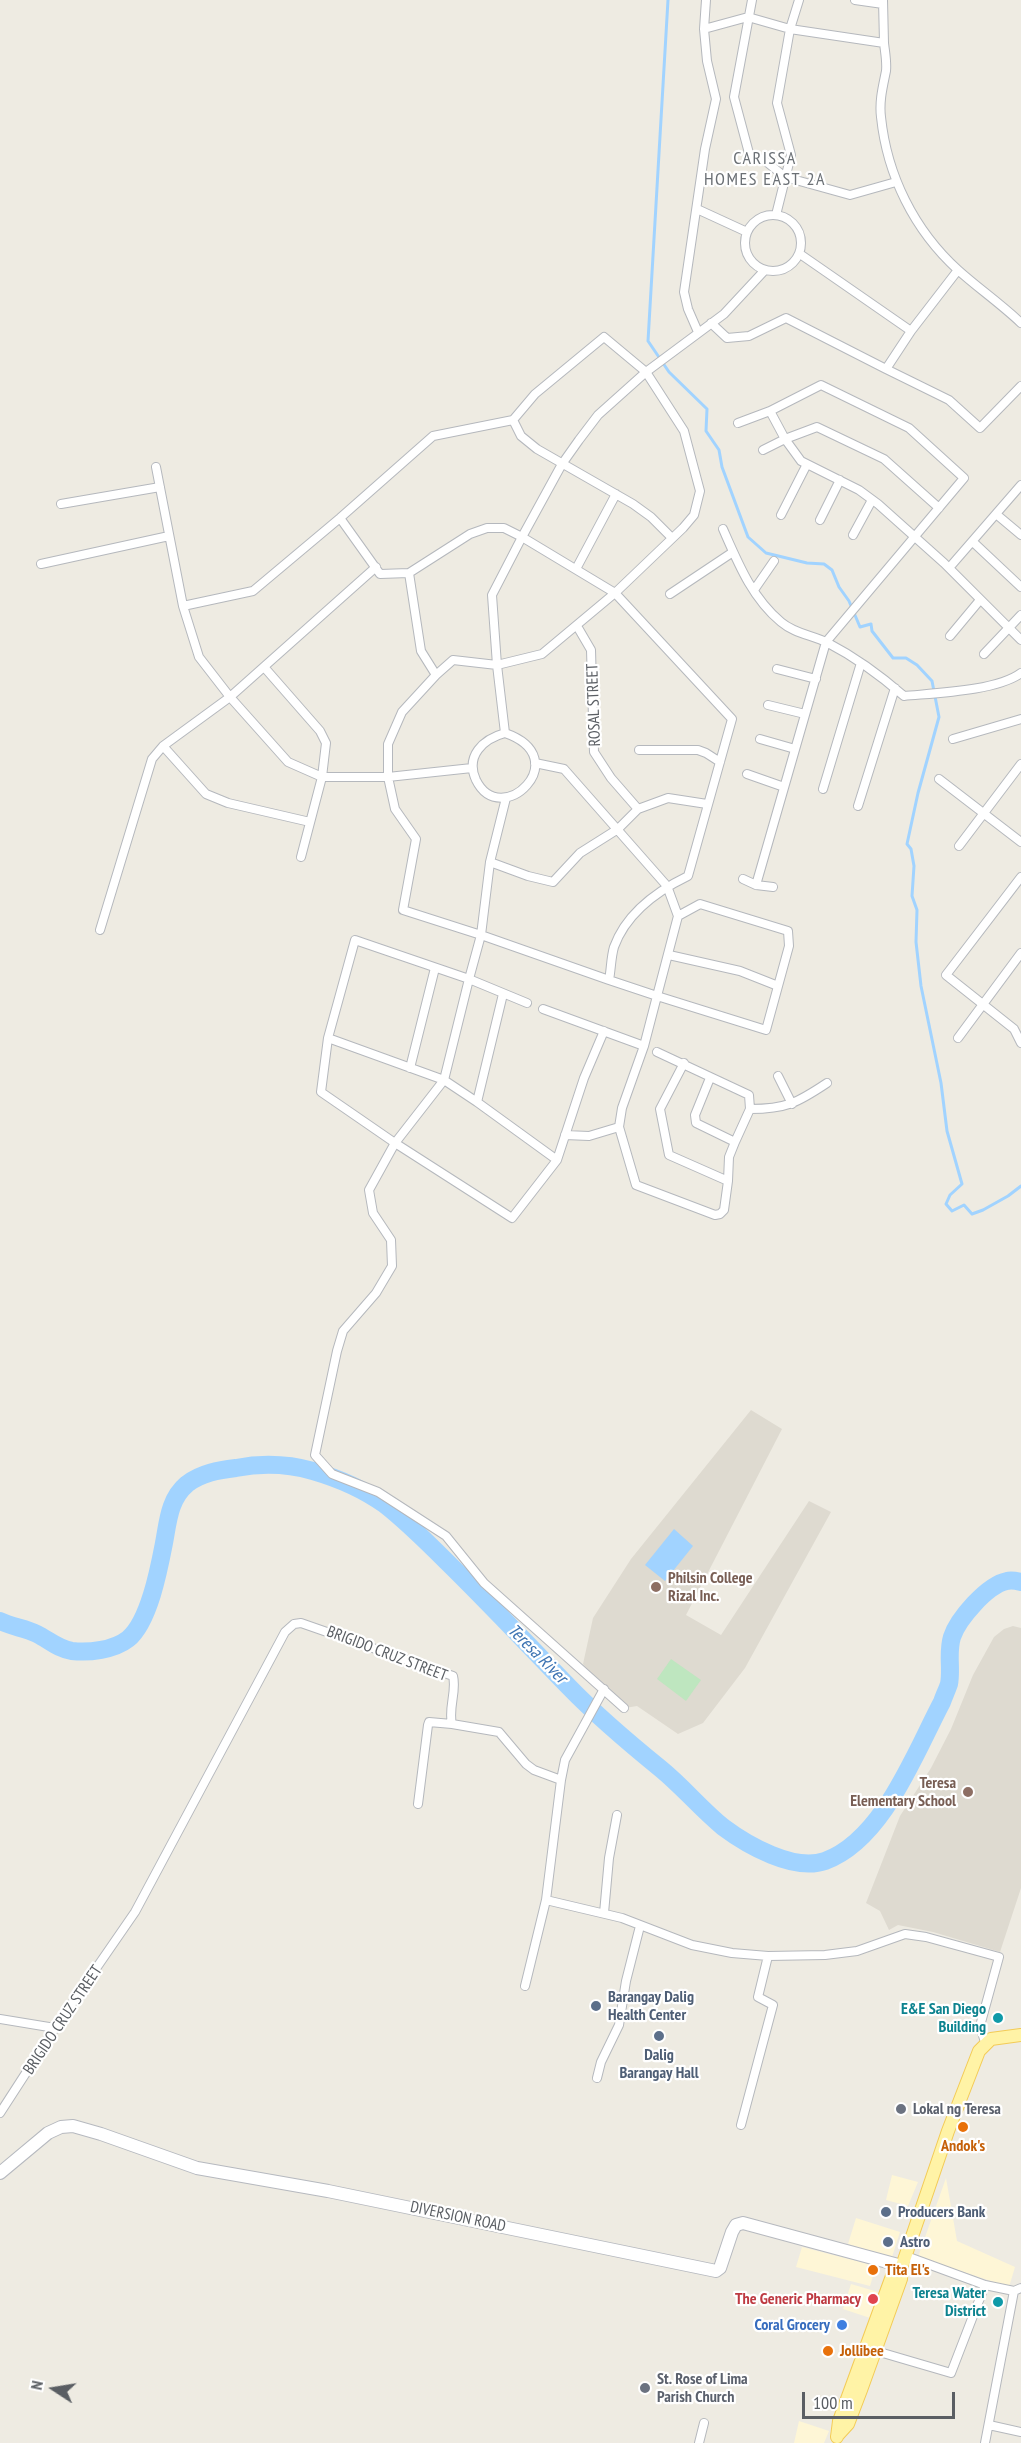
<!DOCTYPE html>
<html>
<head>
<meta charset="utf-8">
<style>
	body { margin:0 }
	#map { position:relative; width:1021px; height:2443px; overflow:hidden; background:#eeebe2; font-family:"PT Sans Narrow",sans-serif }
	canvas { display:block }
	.north { position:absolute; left:24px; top:2359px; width:60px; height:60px; -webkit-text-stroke:4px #fff; paint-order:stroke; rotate:282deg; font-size:16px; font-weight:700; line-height:24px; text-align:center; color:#5a5e63 }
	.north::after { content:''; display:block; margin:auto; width:21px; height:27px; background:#5a5e63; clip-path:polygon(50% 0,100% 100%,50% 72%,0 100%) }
	.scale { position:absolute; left:802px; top:2392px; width:153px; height:27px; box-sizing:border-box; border:3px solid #5a5e63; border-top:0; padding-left:8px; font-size:18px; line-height:21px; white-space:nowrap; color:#5a5e63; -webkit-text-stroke:4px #fff; paint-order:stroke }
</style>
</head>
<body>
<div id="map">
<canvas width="1021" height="2443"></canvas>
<div class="north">N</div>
<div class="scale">100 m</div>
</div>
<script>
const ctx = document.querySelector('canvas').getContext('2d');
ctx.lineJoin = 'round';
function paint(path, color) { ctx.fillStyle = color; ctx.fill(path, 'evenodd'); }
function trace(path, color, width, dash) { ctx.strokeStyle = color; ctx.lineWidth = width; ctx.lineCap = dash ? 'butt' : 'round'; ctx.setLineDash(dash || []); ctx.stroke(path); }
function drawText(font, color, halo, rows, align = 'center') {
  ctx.font = font + ' "PT Sans Narrow",sans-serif'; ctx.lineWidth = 4.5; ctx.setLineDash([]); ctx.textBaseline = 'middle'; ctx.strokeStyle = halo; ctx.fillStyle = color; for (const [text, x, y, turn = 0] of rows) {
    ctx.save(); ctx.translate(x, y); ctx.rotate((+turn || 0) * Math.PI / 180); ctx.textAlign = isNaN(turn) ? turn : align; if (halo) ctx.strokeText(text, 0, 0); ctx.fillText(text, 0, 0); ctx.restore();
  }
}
paint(new Path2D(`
	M 892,2175 L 918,2182 L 908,2206 L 886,2200 Z
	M 946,2178 L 957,2241 L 1015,2267 L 1009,2287 L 918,2257 Z
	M 856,2218 L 900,2232 L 892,2257 L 848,2244 Z
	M 802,2247 L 876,2266 L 870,2286 L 796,2267 Z
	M 851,2284 L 878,2292 L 870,2318 L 843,2309 Z
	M 799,2421 L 829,2431 L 824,2443 L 794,2443 Z`), '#fef6d6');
paint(new Path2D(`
	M 751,1410 L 782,1429 L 686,1615 L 721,1635 L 809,1501 L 831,1512 L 745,1668 L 703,1723 L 678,1734 L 637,1706 L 625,1708 L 606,1693 L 583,1664 L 593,1618 L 631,1559 Z
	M 1013,1626 L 1021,1628 L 1021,1888 L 1000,1952 L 933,1932 L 898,1925 L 889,1930 L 880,1911 L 866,1903 L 900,1816 L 931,1768 L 951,1729 L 973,1675 L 994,1637 L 1004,1629 Z`), '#dedad0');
paint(new Path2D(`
	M 671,1659 L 701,1680 L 686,1701 L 657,1679 Z`), '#bee6bf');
paint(new Path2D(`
	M 674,1529 L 693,1546 L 665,1581 L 645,1565 Z`), '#a1d3ff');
trace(new Path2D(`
	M 668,0 L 648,341 L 669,372 L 707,409 L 706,431 L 719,450 L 722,467 L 748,537 L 766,553 L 807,563 L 824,564 L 832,570 L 839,587 L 849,601 L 860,627 L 871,624 L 872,631 L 893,658 L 906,658 L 917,665 L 932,681 L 939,717 L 918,793 L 907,844 L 911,849 L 914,866 L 912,896 L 917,910 L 916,942 L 921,986 L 941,1083 L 947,1131 L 962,1184 L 950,1195 L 946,1204 L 952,1211 L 964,1205 L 972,1214 L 983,1210 L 1008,1196 L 1021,1186`), '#a1d3ff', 3);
trace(new Path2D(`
	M 0,1621 C 12,1627 25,1628 37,1634 C 49,1640 58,1649 72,1651 C 89,1653 114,1650 128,1639 C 149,1622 159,1569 164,1543 C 168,1522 169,1499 187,1484 C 201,1473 219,1470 236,1468 C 262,1463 288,1464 313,1471 C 337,1478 363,1489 384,1504 C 406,1521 426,1541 446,1561 C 488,1602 528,1645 569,1687 C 598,1717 629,1743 661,1769 C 683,1787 701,1809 723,1827 C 747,1845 794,1872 825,1861 C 883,1840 915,1753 942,1702 C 944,1696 947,1690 949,1684 C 952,1669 947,1653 952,1637 C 958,1619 987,1585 1007,1581 C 1011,1580 1017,1581 1021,1582`), '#a1d3ff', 18);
const street = new Path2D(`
	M 752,0 L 734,97 L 750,157 L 763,159 L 785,177 L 850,195 L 896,182
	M 855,0 L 883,4
	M 883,0 L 884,43
	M 704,29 L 748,17 L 790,29 L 884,43 C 885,52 887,62 886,71 C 883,86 879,101 881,117 C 887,175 914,230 958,270 C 978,288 1001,304 1021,323
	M 697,209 L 747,232
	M745 243a28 28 0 1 1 56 0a28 28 0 1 1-56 0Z
	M 776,215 L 791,155 L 777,103 L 790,29 L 799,0
	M 800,254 L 911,331
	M 958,270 L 911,331 L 886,369 L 949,400 L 980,428 L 1021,386
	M 711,323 L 727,338 L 749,336 L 786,318 L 886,369
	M 698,332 L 688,309 L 684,292 L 705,149 L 716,99 L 707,61 L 704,29 L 706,0
	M 513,420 L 521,436 L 537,449 L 633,504 L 651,517 L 671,537
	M 738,423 L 770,411
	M 763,450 L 785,439 L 817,427 L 884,459 L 939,508
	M 61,504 L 160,487
	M 996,514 L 1021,535
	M 781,515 L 807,464
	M 340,518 L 380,574 L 409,573 L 470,534 L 487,528 L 504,528 L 522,537 L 562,464 L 579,440 L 598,415 L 646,372 L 684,431 L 700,491 L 694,515 L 683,528 L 615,593 L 542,654 L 497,665 L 492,595 L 522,537 L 615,593 L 732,719 L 688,876 C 657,891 626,914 614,947 C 611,957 611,970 609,980 L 657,996 L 644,1046 L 622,1108 L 619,1127 L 636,1185 L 715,1215 L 720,1214 L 724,1210 L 728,1181 L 669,1155 L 660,1109 L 684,1063
	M 820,520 L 840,480
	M 723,529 C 738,563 752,598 781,622 C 795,634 813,635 828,643 C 855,657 881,676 904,696 C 935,693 997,691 1021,673
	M 853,535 L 872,500
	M 973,542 L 1021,587
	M 41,564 L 169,536
	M 376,567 L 230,697 L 288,762 L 322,777 L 388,777 L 472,768
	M 949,568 L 1021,485
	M 576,569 L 616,494
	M 409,573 L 421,651 L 436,675 L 402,712 L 388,744 L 388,777 L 395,809 L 416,839 L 403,910 L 481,935 L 490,862 L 506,798
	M 754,590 L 774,561
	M 670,594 L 733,552
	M 183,606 L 253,591 L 340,518 L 433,436 L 513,420 L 535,394 L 604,337 L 646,372 L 724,314 L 764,271
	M 577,626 L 591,650 L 594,752 L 611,778 L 638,809
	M 950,636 L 980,600
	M 984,654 L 1021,615
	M 264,667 L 320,731 L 326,743 L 322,777 L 301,857
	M 777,669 L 816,679
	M 436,675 L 453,660 L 497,665 L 505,733
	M 768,705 L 805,714
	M 505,733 C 577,758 501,831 476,780 C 465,756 483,739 505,733 Z
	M 760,739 L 795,749
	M 953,739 L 1021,719
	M 163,746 L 206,794 L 228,803 L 310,822
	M 639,750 L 698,750 L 706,753 L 720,762
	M 535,763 L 564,769 L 667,886 L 678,916
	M 747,774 L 784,787
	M 939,779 L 1021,842
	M 823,789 L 861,663
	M 858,806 L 895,688
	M 959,846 L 1021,764
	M 490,862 L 528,876 L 553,882 L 580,853 L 618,829 L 638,809 L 668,798 L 707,804
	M 1021,877 L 946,975 L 1014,1029 L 1021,1043
	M 743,879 L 756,885
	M 773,887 L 756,885 L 826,642 L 964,478 L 909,428 L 821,385 L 770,411 L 785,439 L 801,461 L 859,490 L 878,504 L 944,563 L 1021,640
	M 700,904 L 788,931 L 789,946 L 766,1030 L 657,996 L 678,916 Z
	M 100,930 L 152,759 L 163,746 L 230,697 L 199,657 L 183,606 L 156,467
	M 669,955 L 740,971 L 778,986
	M 503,994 L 477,1102 L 557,1160 L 584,1078 L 604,1031
	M 527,1003 L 469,979 L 481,935 L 609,980
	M 543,1009 L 644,1046
	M 328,1038 L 355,940 L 469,979 L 444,1080 L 477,1102
	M 958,1038 L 1021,953
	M 657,1052 L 749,1095 L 750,1109 L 735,1142 L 696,1123 L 695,1115 L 710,1078
	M 410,1068 L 435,968
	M 778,1076 L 792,1104
	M 750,1109 C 786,1109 797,1103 827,1083
	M 565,1135 L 589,1136 L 619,1127
	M 557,1160 L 512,1218 L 395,1143 L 321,1092 L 328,1038 L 444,1080 L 395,1143 L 369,1190 L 373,1213 L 391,1240 L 392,1266 L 376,1293 L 343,1331 L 337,1351 L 315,1455 L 332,1474 L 378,1492 L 446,1536 L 484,1583 L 624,1708
	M 728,1181 L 729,1157 L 735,1142
	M 561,1780 L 565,1760 L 604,1689
	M 418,1804 L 428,1725 L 429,1722 L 452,1724
	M 604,1913 L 609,1858 L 617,1815
	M 525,1986 L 546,1900
	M 0,2019 L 55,2028
	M 597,2078 L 601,2062 L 619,2025 L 626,1981 L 640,1926
	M 0,2113 L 55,2028 L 135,1912 L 285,1632 L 294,1624 L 301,1623 L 453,1676 C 457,1691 448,1708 452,1724 L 499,1732 L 526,1764 L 534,1770 L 561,1780 L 546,1900 L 622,1918 L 692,1945 L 732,1953 L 768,1956 L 825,1955 L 857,1951 L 905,1934 L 926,1937 L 999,1957 L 980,2026 L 985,2042
	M 741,2125 L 773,2005 L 758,1997 L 768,1956
	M 906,2256 L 985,2285 L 1014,2291 L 1021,2288
	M 876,2351 L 951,2373 L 985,2285
	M 989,2425 L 1021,2432
	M 699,2443 L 704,2423
	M 985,2443 L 1014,2291`);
const secondary = new Path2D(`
	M 0,2173 L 48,2133 L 61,2127 L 73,2126 L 101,2134 L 197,2168 L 328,2191 L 716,2271 L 720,2268 L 732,2232 L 736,2225 L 743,2223 L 902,2266`);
const primary = new Path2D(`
	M 837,2436 L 848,2424 L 861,2390 L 901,2279 L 902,2266 L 948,2131 L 979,2051 L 991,2039 L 1021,2035
	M 837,2437 L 839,2421 L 892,2276 L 902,2266`);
trace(street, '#b5b8bd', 10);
trace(secondary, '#b6b9bf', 14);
trace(primary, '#f3cb56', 14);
trace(street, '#fff', 8);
trace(secondary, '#fff', 12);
trace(primary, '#fff3a6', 12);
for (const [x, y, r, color] of [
	[656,1587,6,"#8d6e63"],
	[968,1792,6,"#8d6e63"],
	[596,2006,6,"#5c6f8a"],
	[998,2018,6,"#0f9aa8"],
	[659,2036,6,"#5c6f8a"],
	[901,2109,6,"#6b7280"],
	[963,2127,6,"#e8710a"],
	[886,2212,6,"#5c6f8a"],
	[888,2242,6,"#5c6f8a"],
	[873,2270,6,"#e8710a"],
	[873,2299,6,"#e0444e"],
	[998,2302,6,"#0f9aa8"],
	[842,2325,6,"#3f7fe0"],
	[828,2351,6,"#e8710a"],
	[645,2388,6,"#6b7280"]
]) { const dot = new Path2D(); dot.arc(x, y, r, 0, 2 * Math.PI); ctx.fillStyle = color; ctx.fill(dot); trace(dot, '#fff', 2); }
drawText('16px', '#5a5e63', '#fff', [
	["ROSAL STREET",594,705,-92],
	["BRIGIDO CRUZ STREET",387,1654,21],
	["BRIGIDO CRUZ STREET",63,2020,-56],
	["DIVERSION ROAD",458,2217,12]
]);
drawText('bold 16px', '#785e54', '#fff', [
	["Philsin College",668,1578],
	["Rizal Inc.",668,1596],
	["Teresa",956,1783,"right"],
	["Elementary School",956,1801,"right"]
], 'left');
drawText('bold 16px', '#4e5e75', '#fff', [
	["Barangay Dalig",608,1997],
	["Health Center",608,2015],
	["Dalig",659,2055,"center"],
	["Barangay Hall",659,2073,"center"],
	["Producers Bank",898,2212],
	["Astro",900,2242]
], 'left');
drawText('bold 16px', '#0d838f', '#fff', [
	["E&E San Diego",986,2009],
	["Building",986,2027],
	["Teresa Water",986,2293],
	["District",986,2311]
], 'right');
drawText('bold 16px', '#5b616d', '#fff', [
	["Lokal ng Teresa",913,2109],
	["St. Rose of Lima",657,2379],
	["Parish Church",657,2397]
], 'left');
drawText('bold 16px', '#c56008', '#fff', [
	["Andok's",963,2146,"center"],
	["Tita El's",885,2270],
	["Jollibee",840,2351]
], 'left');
drawText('bold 16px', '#be3a42', '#fff', [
	["The Generic Pharmacy",861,2299]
], 'right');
drawText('bold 16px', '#366cbe', '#fff', [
	["Coral Grocery",830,2325]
], 'right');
ctx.letterSpacing = '1.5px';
drawText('18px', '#6b7075', '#fff', [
	["CARISSA",765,159],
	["HOMES EAST 2A",765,180]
]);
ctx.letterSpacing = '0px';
drawText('italic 18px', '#3d73b2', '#fff', [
	["Teresa River",537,1654,45]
]);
</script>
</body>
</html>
